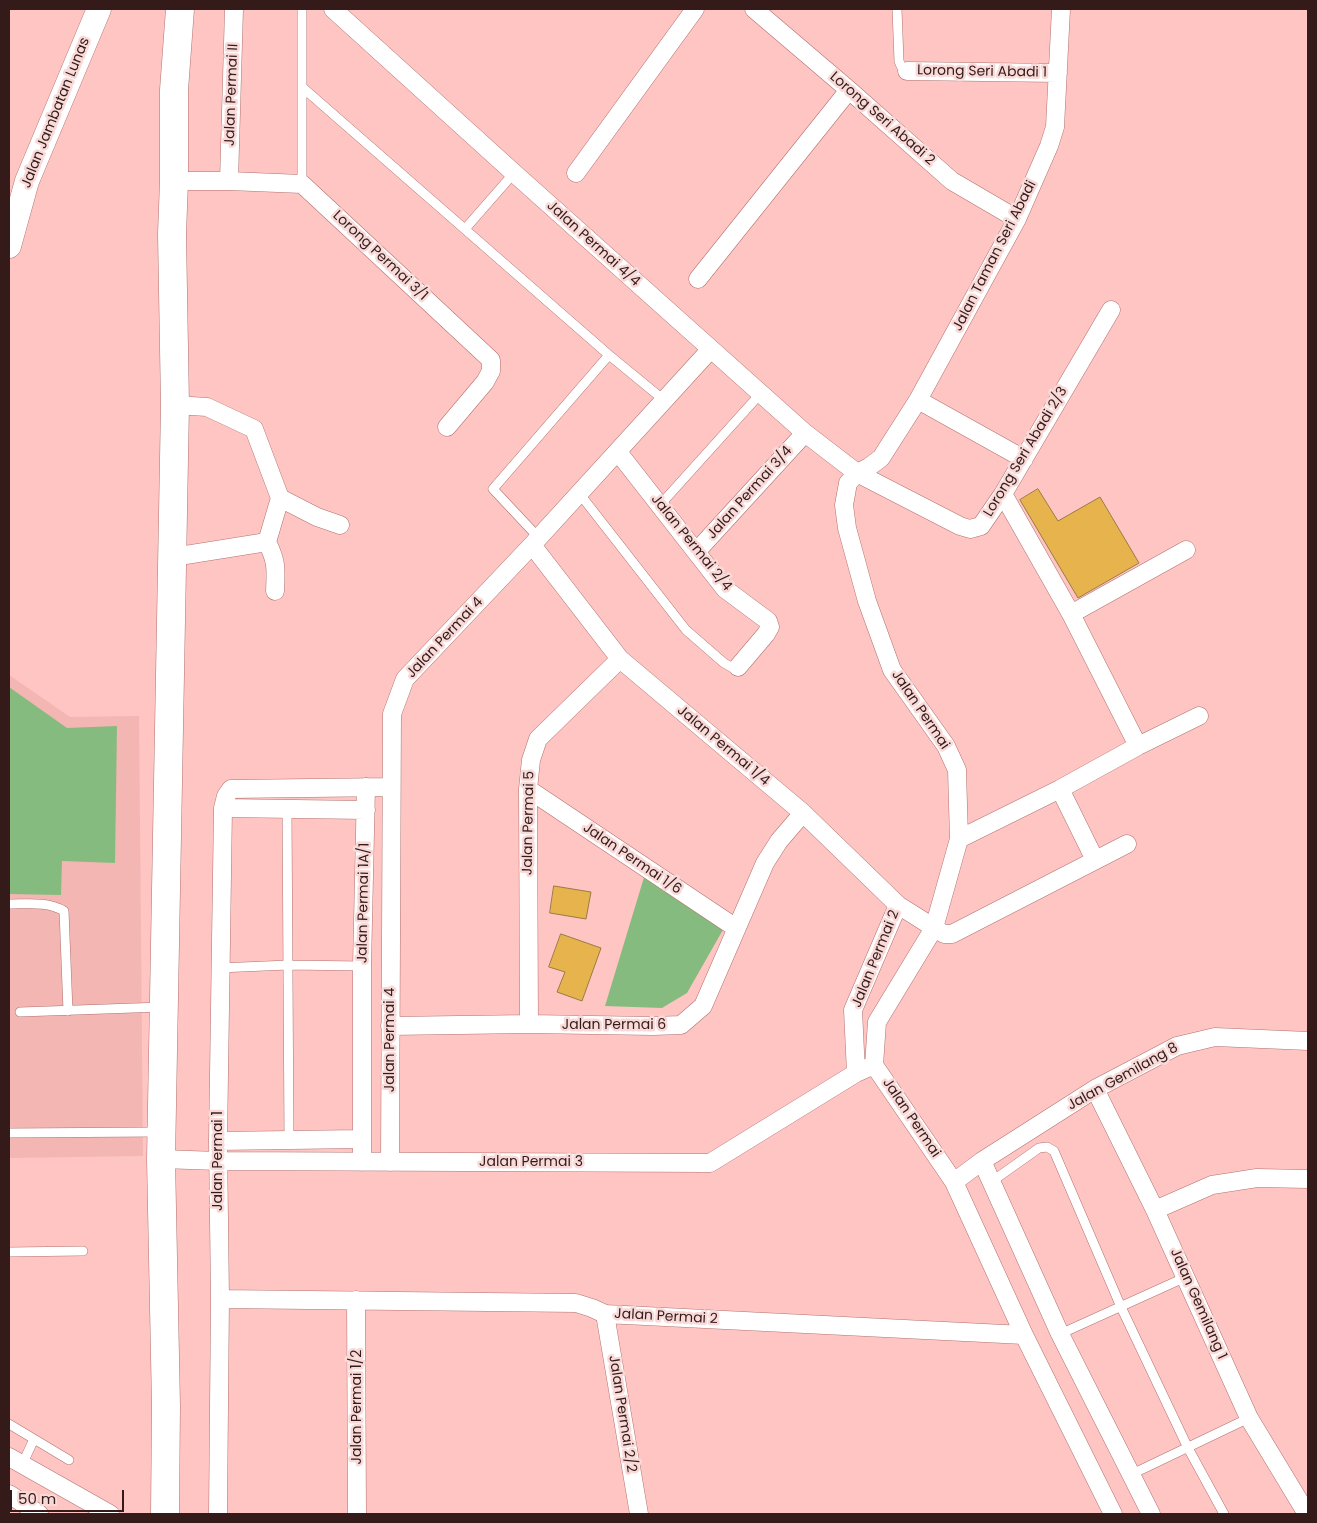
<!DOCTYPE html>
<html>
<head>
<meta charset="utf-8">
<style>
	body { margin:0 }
	#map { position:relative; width:1317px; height:1523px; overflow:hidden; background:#fec5c2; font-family:Poppins,sans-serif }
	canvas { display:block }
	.frame { position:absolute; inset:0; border:10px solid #341a19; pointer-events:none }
	.scale { position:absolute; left:10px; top:1490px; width:114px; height:22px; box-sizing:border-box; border:2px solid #341a19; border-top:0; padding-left:6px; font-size:15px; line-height:18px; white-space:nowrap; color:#341a19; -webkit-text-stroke:4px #f8dbd9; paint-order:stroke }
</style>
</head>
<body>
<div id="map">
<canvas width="1317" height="1523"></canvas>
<div class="frame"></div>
<div class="scale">50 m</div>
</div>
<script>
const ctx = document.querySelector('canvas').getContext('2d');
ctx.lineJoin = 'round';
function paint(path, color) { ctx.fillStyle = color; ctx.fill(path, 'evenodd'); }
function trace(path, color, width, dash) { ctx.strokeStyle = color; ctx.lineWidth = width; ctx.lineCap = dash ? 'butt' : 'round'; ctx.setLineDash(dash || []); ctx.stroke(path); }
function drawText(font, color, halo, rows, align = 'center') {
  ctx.font = font + ' Poppins,sans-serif'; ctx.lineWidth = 5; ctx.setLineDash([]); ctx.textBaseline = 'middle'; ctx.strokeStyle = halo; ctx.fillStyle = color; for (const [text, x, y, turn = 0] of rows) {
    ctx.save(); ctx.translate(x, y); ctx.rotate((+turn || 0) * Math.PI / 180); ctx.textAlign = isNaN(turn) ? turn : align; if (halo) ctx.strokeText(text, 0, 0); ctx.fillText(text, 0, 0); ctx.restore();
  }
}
paint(new Path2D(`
	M 9,675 L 70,717 L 139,716 L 143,1156 L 9,1158 Z`), '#f3b6b3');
paint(new Path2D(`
	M 9,687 L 67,728 L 117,726 L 115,863 L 62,861 L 61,895 L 9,894 Z
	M 645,874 L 724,928 L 687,993 L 662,1008 L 605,1006 Z`), '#86bb80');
const building = new Path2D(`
	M 1038,489 L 1058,521 L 1100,497 L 1139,563 L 1078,598 L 1020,500 Z
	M 554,886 L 591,892 L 586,919 L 550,913 Z
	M 561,934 L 601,948 L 582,1001 L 557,992 L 565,972 L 549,967 Z`);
paint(building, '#e6b34d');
trace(building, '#997b44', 1);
const service = new Path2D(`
	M 897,9 L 899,61 L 901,66 L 907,71
	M 302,87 L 609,355 L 665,401
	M 302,184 L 302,9
	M 465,229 L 514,173
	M 579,493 L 686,630 L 724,663 L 733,668 L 738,667
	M 660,505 L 761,393
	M 538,537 L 493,489 L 609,355
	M 287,809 L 289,1140
	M 9,904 C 27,904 48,901 64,911 L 68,1011
	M 219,968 L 288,965 L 362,966
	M 20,1012 L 162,1007
	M 9,1133 L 158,1132
	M 991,1182 L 1039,1148 L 1047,1147 L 1054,1151 L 1121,1307 L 1188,1448 L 1224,1514
	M 9,1252 L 83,1251
	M 1060,1334 L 1186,1277
	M 9,1424 L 69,1460
	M 22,1465 L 34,1439
	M 1130,1475 L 1249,1418`);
const minor = new Path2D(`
	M 333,9 L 514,173 L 805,433 L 857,473 L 960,526 L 970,529 L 981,526 L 1003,494 L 1111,310
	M 754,9 L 849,90 L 952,181 L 1017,219
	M 1061,9 L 1055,127 L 1049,146 L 1017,219 L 918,400 L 881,458 L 869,467 L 857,473 L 848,483 L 844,505 L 847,528 L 867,601 L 892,670 L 946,746 L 957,770 L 959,839 L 934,928 L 877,1022 L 874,1065 L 954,1182 L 1024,1335 L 1113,1514
	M 907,71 L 1058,73
	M 576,173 L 695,9
	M 174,181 L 229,181 L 302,184 L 491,360 L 491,371 L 485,382 L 447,427
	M 229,181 L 234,9
	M 698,279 L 849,90
	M 918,400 L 1024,459
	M 175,405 L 207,407 L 254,429 L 280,498 L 317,517 L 340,525
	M 618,452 L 725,589 L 768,621 L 770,627 L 766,634 L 738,667
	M 1003,494 L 1071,614 L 1138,746
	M 532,545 L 620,659 L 803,813 L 898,905 L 944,934 L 952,934 L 1127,844
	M 696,552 L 805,433
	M 173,557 L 267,542
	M 275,591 C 276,569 277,562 267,542 L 280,498
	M 1071,614 L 1186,550
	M 528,789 L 736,928
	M 1060,789 L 1095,860
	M 223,808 L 366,810
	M 959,839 L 1060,789 L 1138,746 L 1199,716
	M 529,1024 L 528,789 L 531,760 L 538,739 L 620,659
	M 390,1026 L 529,1024 L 653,1026 L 681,1025 L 703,1006 L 765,863 L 779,841 L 803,813
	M 856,1073 L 853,1010 L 898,905
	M 1095,1089 L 1155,1210 L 1249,1418 L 1307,1514
	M 218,1141 L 361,1139
	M 161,1159 L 218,1161 L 710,1163 L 856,1073 L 874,1065
	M 982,1161 L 1060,1334 L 1151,1514
	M 362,1162 L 362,966 L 366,787
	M 390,1162 L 392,714 L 405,679 L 532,545 L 710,350
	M 954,1182 L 982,1161 L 1095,1089 L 1177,1046 L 1215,1037 L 1308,1041
	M 1155,1210 L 1212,1185 L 1257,1178 L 1308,1179
	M 220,1299 L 576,1303 L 592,1308 L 605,1314 L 1024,1335
	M 356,1300 L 357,1514
	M 605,1314 L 639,1514
	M 9,1457 L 110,1514
	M 9,1494 L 39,1514
	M 218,1514 L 220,1299 L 218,1141 L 223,808 L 226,796 L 231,789 L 391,787`);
const secondary = new Path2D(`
	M 9,246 L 27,181 L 99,9`);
const primary = new Path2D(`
	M 165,1514 L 166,1406 L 161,1159 L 175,405 L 172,234 L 174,181 L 174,90 L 180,9`);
trace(service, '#b2716f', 10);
trace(minor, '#b2716f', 19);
trace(secondary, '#b2716f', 25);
trace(primary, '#b2716f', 29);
trace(service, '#fff', 9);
trace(minor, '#fff', 18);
trace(secondary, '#fff', 24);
trace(primary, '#fff', 28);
drawText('14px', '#341a19', '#f8dbd9', [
	["Lorong Seri Abadi 1",982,72,1],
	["Jalan Permai II",232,95,-88],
	["Jalan Jambatan Lunas",56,113,-68],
	["Lorong Seri Abadi 2",882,119,41],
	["Jalan Permai 4/4",593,244,42],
	["Lorong Permai 3/1",380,256,43],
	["Jalan Taman Seri Abadi",995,256,-63],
	["Lorong Seri Abadi 2/3",1026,452,-59],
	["Jalan Permai 3/4",750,493,-48],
	["Jalan Permai 2/4",691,543,51],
	["Jalan Permai 4",445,638,-47],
	["Jalan Permai",920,710,56],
	["Jalan Permai 1/4",723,746,40],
	["Jalan Permai 5",529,823,-89],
	["Jalan Permai 1/6",632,859,34],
	["Jalan Permai 1A/1",364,903,-89],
	["Jalan Permai 2",876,959,-68],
	["Jalan Permai 6",614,1025],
	["Jalan Permai 4",390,1040,-90],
	["Jalan Gemilang 8",1123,1077,-29],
	["Jalan Permai",911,1118,56],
	["Jalan Permai 1",218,1161,-90],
	["Jalan Permai 3",531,1162],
	["Jalan Gemilang 1",1198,1304,66],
	["Jalan Permai 2",666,1317,3],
	["Jalan Permai 1/2",357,1407,-90],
	["Jalan Permai 2/2",622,1414,81]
]);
</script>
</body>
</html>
